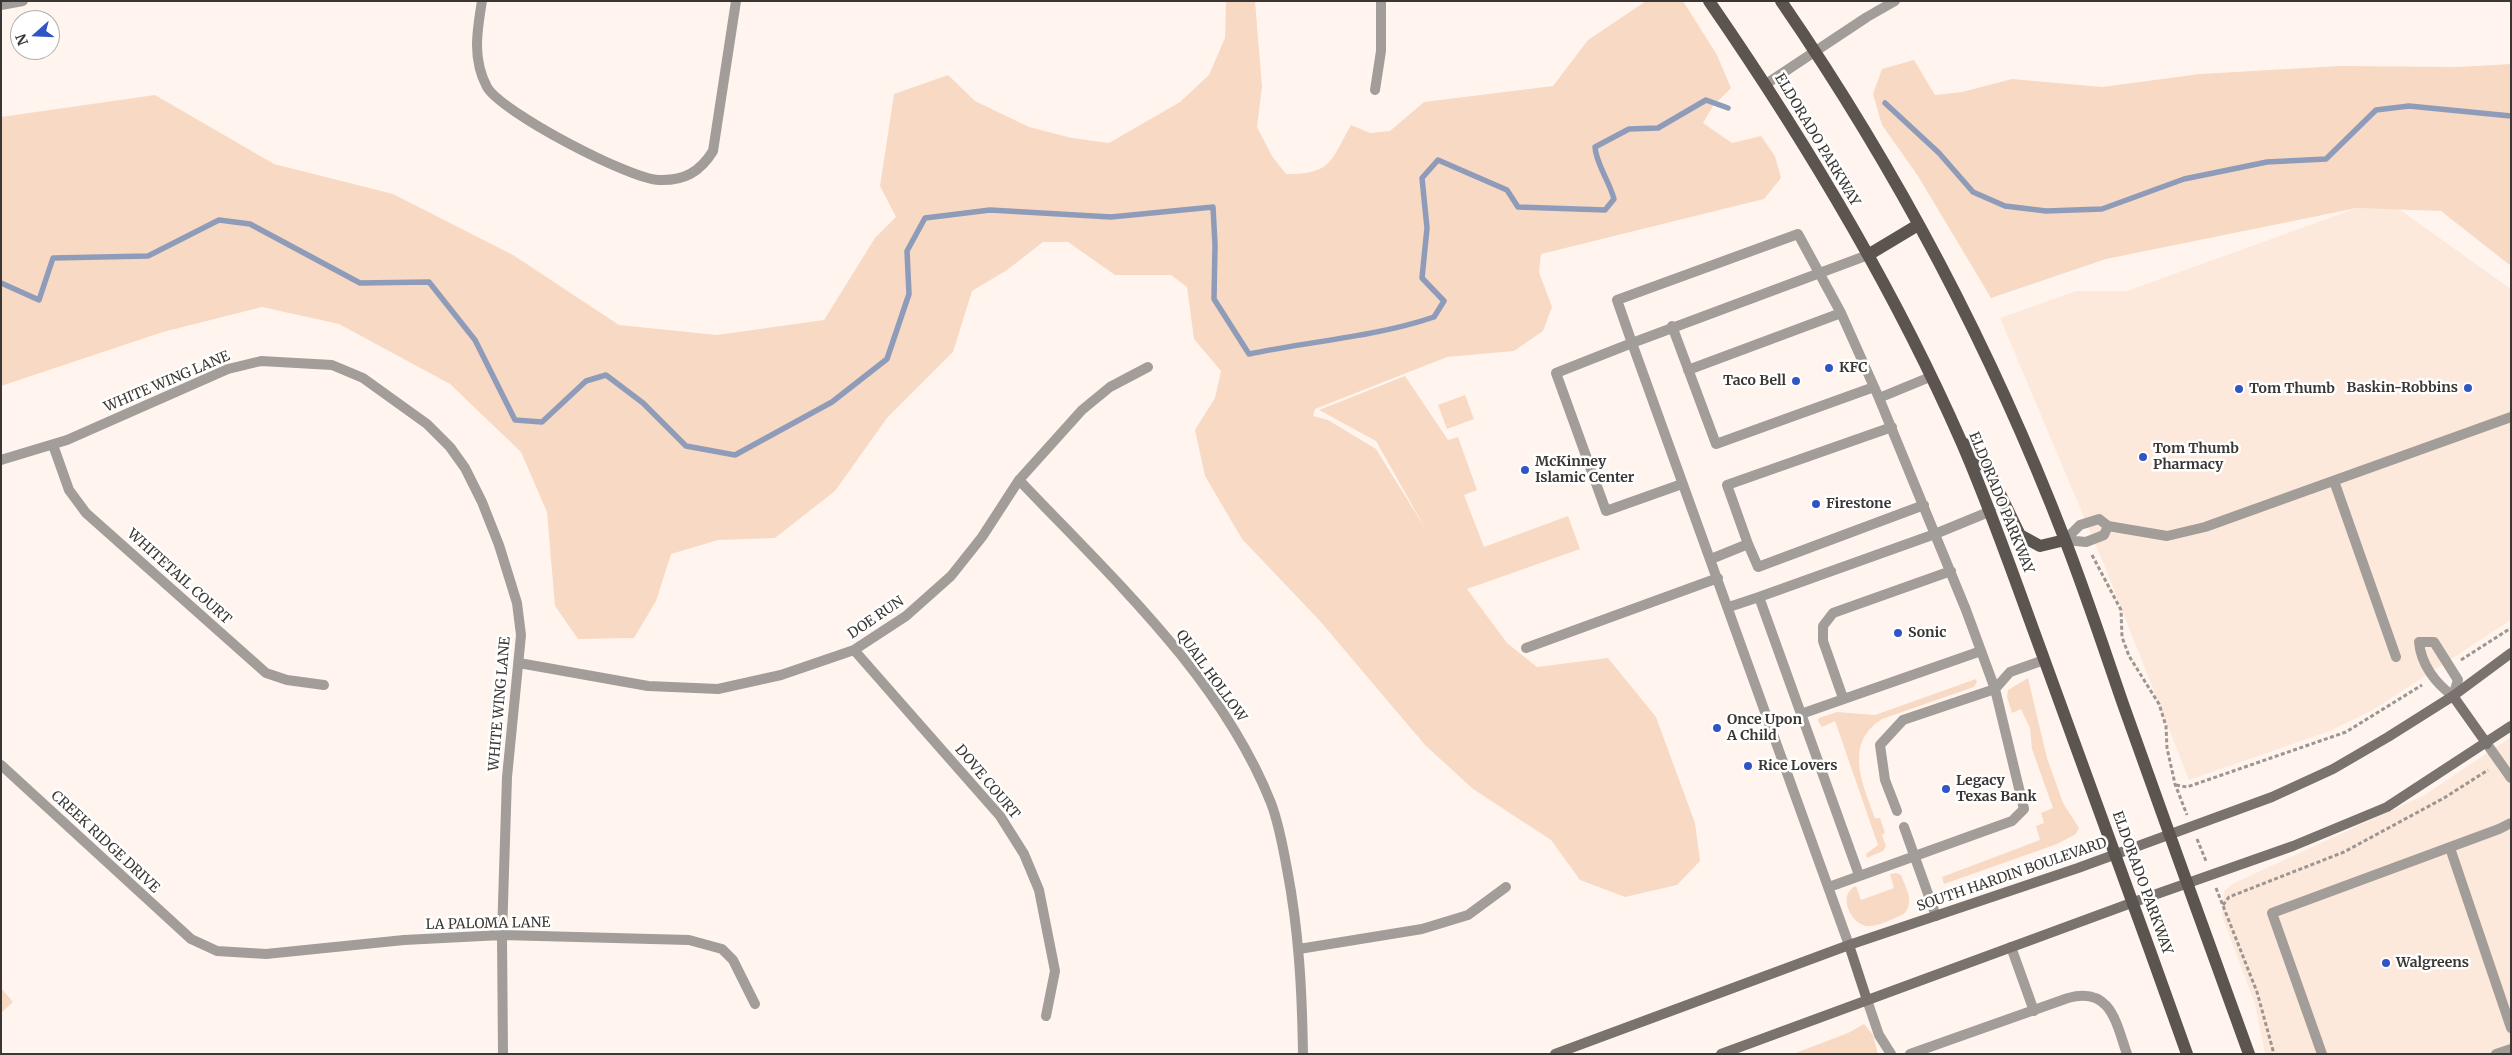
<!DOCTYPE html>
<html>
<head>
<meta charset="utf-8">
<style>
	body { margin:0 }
	#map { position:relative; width:2512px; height:1055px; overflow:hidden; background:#fff5ee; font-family:Merriweather,serif }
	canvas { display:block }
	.frame { position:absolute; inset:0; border:2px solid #3b3734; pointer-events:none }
	.north { position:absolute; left:10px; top:10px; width:50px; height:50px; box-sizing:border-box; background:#fff; border:1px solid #b1afae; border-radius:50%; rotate:250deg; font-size:14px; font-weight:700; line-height:20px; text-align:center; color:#3b3734 }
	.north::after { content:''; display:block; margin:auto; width:18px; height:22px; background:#3055c5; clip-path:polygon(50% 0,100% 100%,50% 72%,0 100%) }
</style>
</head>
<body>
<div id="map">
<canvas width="2512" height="1055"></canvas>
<div class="frame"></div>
<div class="north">N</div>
</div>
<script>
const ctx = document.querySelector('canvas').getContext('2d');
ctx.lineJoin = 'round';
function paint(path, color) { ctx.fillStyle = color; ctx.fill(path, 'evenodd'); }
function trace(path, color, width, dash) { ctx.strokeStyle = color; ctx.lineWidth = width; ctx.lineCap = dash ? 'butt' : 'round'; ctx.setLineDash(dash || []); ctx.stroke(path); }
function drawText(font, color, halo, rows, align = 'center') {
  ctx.font = font + ' Merriweather,serif'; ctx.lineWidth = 5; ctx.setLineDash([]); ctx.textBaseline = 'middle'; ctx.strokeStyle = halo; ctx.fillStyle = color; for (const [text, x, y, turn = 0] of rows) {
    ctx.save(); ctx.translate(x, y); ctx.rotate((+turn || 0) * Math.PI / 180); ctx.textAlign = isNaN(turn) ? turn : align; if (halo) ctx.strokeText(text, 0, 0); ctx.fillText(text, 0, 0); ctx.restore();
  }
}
paint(new Path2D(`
	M 2357,208 L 2399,209 L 2511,289 L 2511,620 L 2373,710 L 2330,731 L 2189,780 L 2107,572 L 2000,318 L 2076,291 L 2127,291 Z
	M 2511,737 L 2511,1054 L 2265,1054 L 2255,1004 L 2222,916 L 2224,891 L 2232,884 L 2423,796 Z`), '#fce9db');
paint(new Path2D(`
	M 1226,1 L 1255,1 L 1262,87 L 1257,127 L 1272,156 L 1286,174 C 1332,174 1330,162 1351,125 L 1370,133 L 1390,131 L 1424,102 L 1553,86 L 1588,40 L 1646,1 L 1683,1 L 1717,55 L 1731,88 L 1713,106 L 1703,123 L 1732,143 L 1761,136 L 1775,156 L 1781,178 L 1764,199 L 1541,254 L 1539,272 L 1552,307 L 1543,331 L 1514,351 L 1447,357 L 1315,409 L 1313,416 L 1328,420 L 1376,449 L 1425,528 L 1376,441 L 1319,410 L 1405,376 L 1448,440 L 1458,437 L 1477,490 L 1464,495 L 1484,547 L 1568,516 L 1580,549 L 1467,589 L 1507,643 L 1537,667 L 1608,658 L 1656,717 L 1695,823 L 1700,861 L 1677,885 L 1625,897 L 1580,880 L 1551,840 L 1473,789 L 1425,745 L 1320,621 L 1242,539 L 1205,476 L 1195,430 L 1215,398 L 1221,371 L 1194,339 L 1187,287 L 1171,275 L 1115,275 L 1068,242 L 1043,242 L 1007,270 L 972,291 L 953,352 L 887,418 L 835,491 L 775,538 L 718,540 L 671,554 L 656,601 L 634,638 L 578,639 L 555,606 L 547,512 L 521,452 L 450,384 L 339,324 L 262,307 L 163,332 L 1,386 L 1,117 L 155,95 L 274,164 L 393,194 L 513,255 L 619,325 L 717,335 L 824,320 L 875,238 L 896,217 L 880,186 L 894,94 L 948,75 L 975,101 L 1029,127 L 1072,138 L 1109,143 L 1180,102 L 1209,75 L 1225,38 Z
	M 1914,60 L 1935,95 L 1962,92 L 2012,79 L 2102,87 L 2200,74 L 2340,66 L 2458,67 L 2511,64 L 2511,266 L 2441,211 L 2357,208 L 2106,259 L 1991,298 L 1918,176 L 1882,125 L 1873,94 L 1882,69 Z
	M 1465,395 L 1474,419 L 1447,429 L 1438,405 Z
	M 2028,678 L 2047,758 L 2063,803 L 2079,828 L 2076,834 L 2057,844 L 1944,884 L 1942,877 L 2040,840 L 2036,826 L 2044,823 L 2041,813 L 2053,808 L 2032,749 L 2030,728 L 2021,709 L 2012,713 L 2007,697 L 2008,690 Z
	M 1976,679 L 1977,682 L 1974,687 L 1882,719 C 1843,744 1863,784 1875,818 L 1880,818 L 1885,833 L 1882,835 L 1886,846 L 1883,851 L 1867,858 L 1866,854 L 1878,845 L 1835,721 L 1822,727 L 1818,721 L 1819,718 L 1837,712 L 1875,715 Z
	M 1896,873 L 1901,875 C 1906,888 1915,902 1904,914 C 1894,918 1879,927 1867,926 C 1850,924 1837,894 1856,886 L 1861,900 L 1894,888 L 1890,874 Z
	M 1,988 L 13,1002 L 1,1013 Z
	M 1864,1024 L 1873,1035 L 1878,1054 L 1793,1054 L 1848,1033 Z`), '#f8d9c3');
trace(new Path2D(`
	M 1885,103 L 1939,153 L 1973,192 L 2005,206 L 2046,211 L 2102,209 L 2184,179 L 2267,162 L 2326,159 L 2376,110 L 2409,106 L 2511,116
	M 1,283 L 39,300 L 53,258 L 148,256 L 219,220 L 250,224 L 360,283 L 429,282 L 475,340 L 515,420 L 542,422 L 586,381 L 606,375 L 643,403 L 686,446 L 735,455 L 832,402 L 887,359 L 909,294 L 907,251 L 925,218 L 990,210 L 1111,217 L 1213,207 L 1215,245 L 1214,299 L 1249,354 C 1311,341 1375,337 1434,317 L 1444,301 L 1422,278 L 1427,228 L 1422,178 L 1438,160 L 1507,190 L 1518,207 L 1605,210 L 1614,199 C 1609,180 1596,164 1595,147 L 1629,129 L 1658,128 L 1706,100 L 1728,108`), '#8f9cb9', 5.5);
trace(new Path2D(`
	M 2092,555 L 2121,610 L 2122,637 L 2129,656 L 2159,704 L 2166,726 L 2167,748 L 2175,784 L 2187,815
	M 2461,660 L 2511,628
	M 2176,785 L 2187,787 L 2346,732 L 2422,685
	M 2197,839 L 2206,861
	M 2216,888 L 2257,992 L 2274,1054
	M 2223,905 L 2229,897 L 2344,852 L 2444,798 L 2488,770`), '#9c9590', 3, [4, 2.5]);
trace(new Path2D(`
	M 1672,326 L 1716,444 L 1874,387
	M 1688,370 L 1841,313
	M 1879,398 L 1930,377
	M 2334,481 L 2396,657
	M 1682,484 L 1606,511 L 1556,373 L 1632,343 L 1617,300 L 1798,234 L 1841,313 L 1879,398 L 1966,610 L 1995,689 L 2024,809 L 2012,821 L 1829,887
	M 2099,519 L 2108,526 L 2104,535 L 2086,542 L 2065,540 L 2080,525 Z
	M 2108,526 L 2167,536 L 2205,527 L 2511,417
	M 1748,544 L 1758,567 L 1924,505
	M 1711,559 L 1748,544 L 1727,485 L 1892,427
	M 1759,597 L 1935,534 L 1991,511
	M 1729,607 L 1759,597 L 1859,875
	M 2419,642 L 2434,642 L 2458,680 L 2453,696 C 2435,683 2421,664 2419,642 Z
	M 1526,648 L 1718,578
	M 1843,698 L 1823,641 L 1823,626 L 1833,613 L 1951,571
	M 1801,714 L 1981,651
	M 2487,744 L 2511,778
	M 1897,811 L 1885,780 L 1880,745 L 1903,720 L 1995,689 L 2010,672 L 2044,660
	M 1904,827 L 1936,916
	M 2450,848 L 2511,1028
	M 1849,945 L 1632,343 L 1868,255
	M 2011,947 L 2034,1011
	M 1867,1000 L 1879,1035 L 1891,1054
	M 1910,1054 L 2068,998 C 2111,986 2116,1023 2127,1054
	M 2322,1054 L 2272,913 L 2499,829 L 2511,823
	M 2496,1054 L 2511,1049`), '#a29d99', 10);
trace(new Path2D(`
	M 482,1 C 477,31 472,59 487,87 C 501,112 631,180 659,180 C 684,181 700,172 713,151 L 736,1
	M 1,5 L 23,1
	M 1766,84 L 1867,17 L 1895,1
	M 1375,90 L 1381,51 L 1381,1
	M 53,445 L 69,490 L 86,513 L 266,673 L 287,680 L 324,685
	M 1,460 L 67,440 L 228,369 L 261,361 L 332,365 L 363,378 L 427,424 L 450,447 L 465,468 L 482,502 L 499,545 L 517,603 L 521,635 L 507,777 L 502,935 L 503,1054
	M 1019,480 C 1110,576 1221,677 1271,803 C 1279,824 1283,847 1287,869 C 1299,931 1302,991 1303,1054
	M 854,650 L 1000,816 L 1024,854 L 1039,890 L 1055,971 L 1046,1016
	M 519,663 L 648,686 L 718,689 L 781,675 L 854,650 L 906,616 L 951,576 L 982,537 L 1019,480 L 1082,410 L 1110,387 L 1148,367
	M 1,765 L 191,939 L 217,951 L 266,954 L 404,940 L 502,935 L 689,940 L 722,949 L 733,960 L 755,1004
	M 1299,949 L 1422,929 L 1468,915 L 1506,887`), '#a29d99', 10);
trace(new Path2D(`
	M 2453,696 L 2487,744
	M 1849,945 L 1867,1000
	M 1555,1054 L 1849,945 L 2078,868 L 2272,797 L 2333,769 L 2388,737 L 2453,696 L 2511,653
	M 1721,1054 L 2134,902 L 2293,846 L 2387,807 L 2511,726`), '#79726d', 10);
trace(new Path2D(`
	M 1709,1 C 1805,140 1893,286 1961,441 C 1992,512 2017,586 2044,659 C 2092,790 2140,922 2187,1054
	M 1781,1 C 1896,168 1992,350 2065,540 C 2086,594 2104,649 2123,704 C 2165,821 2206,937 2249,1054
	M 1868,255 L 1918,225
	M 1965,444 L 1989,471 L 2020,535 L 2040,546 L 2065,540`), '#5c544e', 12);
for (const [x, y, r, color] of [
	[1829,368,5,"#3055c5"],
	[1796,381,5,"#3055c5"],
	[2468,388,5,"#3055c5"],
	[2239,389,5,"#3055c5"],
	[2143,457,5,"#3055c5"],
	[1525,470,5,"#3055c5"],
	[1816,504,5,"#3055c5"],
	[1898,633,5,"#3055c5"],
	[1717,728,5,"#3055c5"],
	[1748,766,5,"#3055c5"],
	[1946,789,5,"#3055c5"],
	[2386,963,5,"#3055c5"]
]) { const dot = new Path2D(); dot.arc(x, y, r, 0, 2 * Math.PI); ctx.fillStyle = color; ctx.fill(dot); trace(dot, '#fff', 2); }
drawText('14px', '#3b3734', '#fff', [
	["ELDORADO PARKWAY",1817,140,59],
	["WHITE WING LANE",167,382,-23],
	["ELDORADO PARKWAY",2001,503,68],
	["WHITETAIL COURT",179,577,42],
	["DOE RUN",876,618,-34],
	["QUAIL HOLLOW",1211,676,54],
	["WHITE WING LANE",500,704,-85],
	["DOVE COURT",987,782,50],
	["CREEK RIDGE DRIVE",105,842,43],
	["SOUTH HARDIN BOULEVARD",2012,875,-19],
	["ELDORADO PARKWAY",2142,883,70],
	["LA PALOMA LANE",488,924,-1]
]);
drawText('bold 14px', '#3b3734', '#fff', [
	["KFC",1839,368],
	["Taco Bell",1786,381,"right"],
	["Baskin-Robbins",2458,388,"right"],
	["Tom Thumb",2249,389],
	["Tom Thumb",2153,449],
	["Pharmacy",2153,465],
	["McKinney",1535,462],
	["Islamic Center",1535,478],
	["Firestone",1826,504],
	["Sonic",1908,633],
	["Once Upon",1727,720],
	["A Child",1727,736],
	["Rice Lovers",1758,766],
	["Legacy",1956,781],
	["Texas Bank",1956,797],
	["Walgreens",2396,963]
], 'left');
</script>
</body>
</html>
